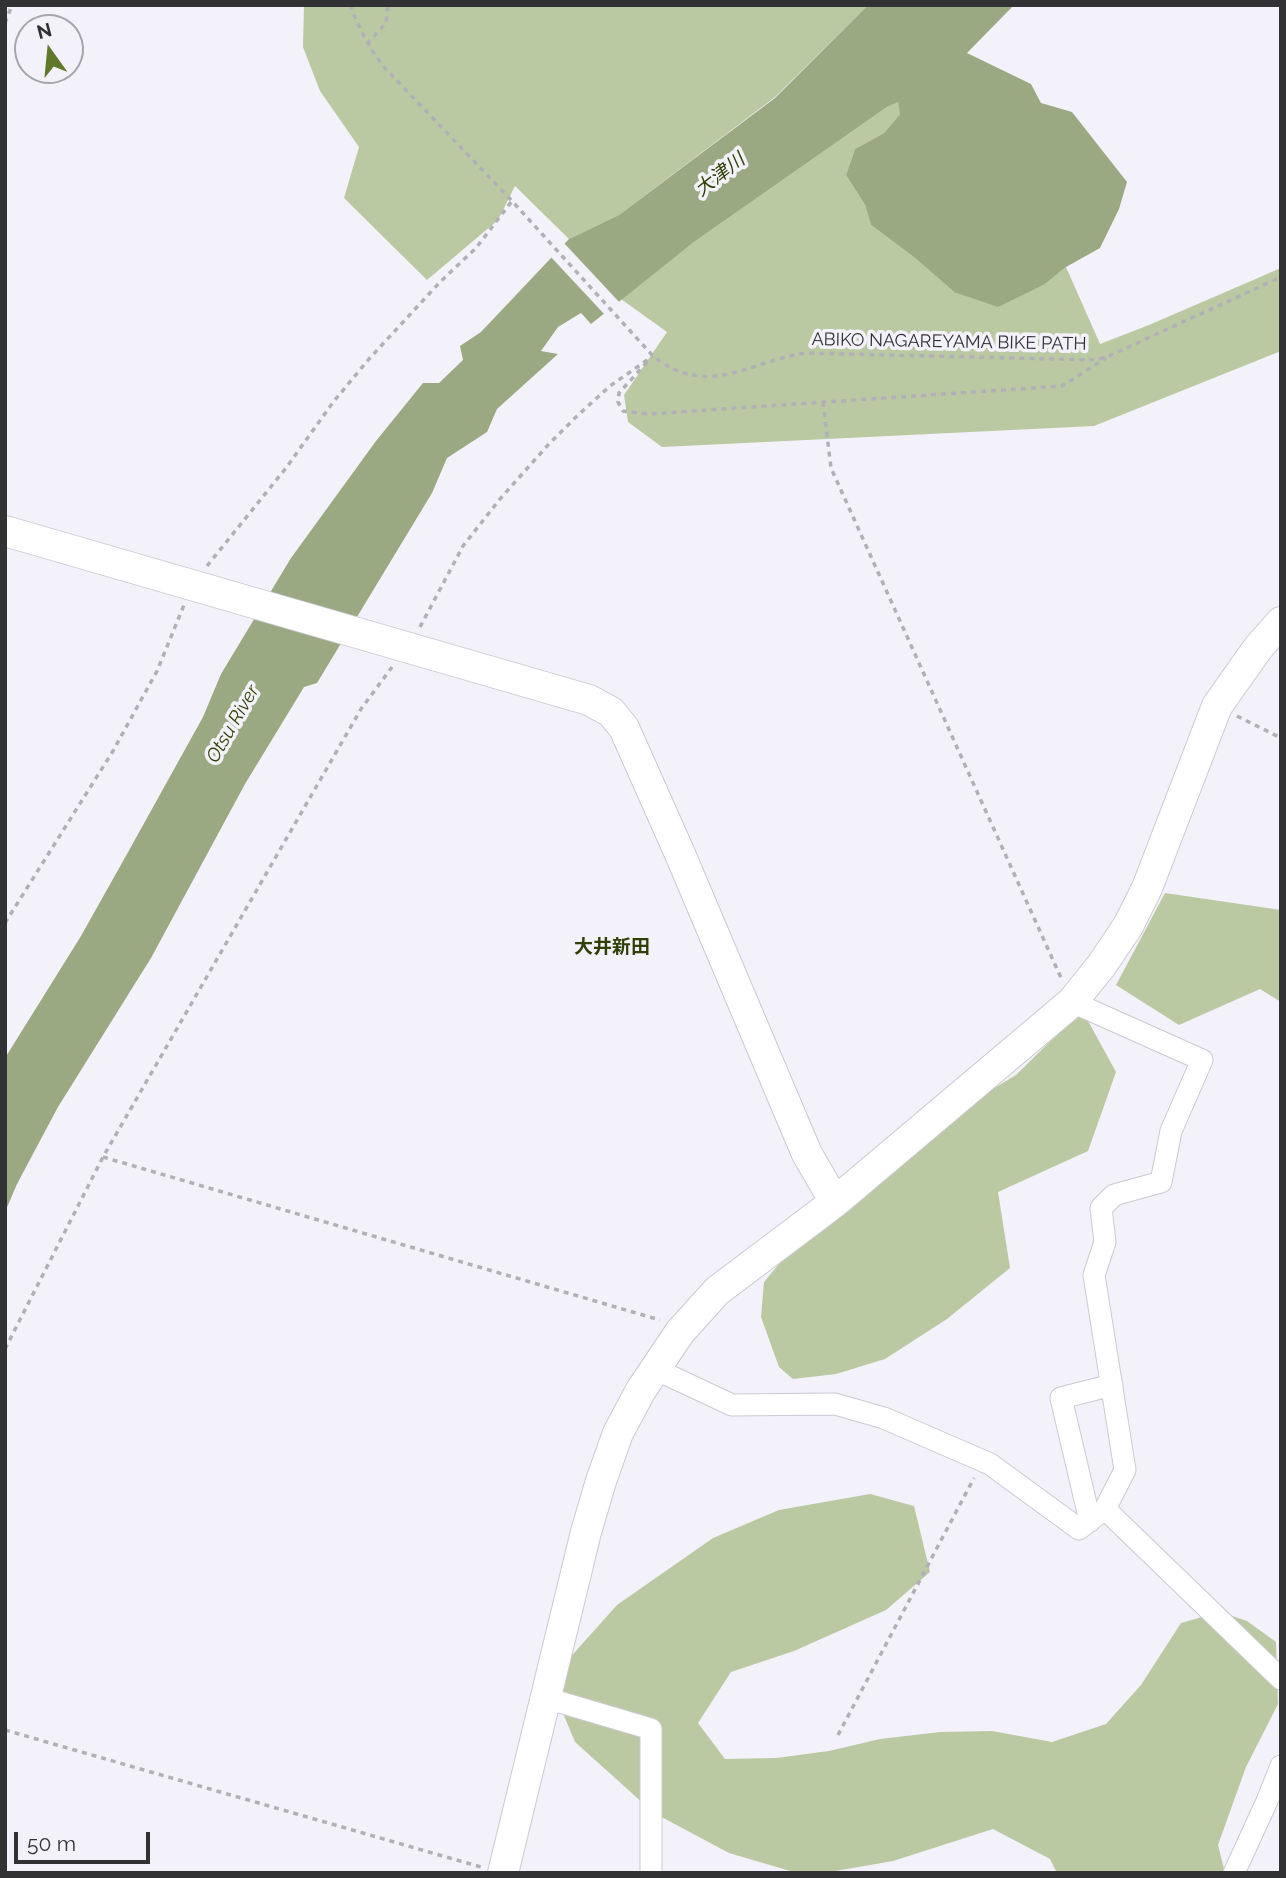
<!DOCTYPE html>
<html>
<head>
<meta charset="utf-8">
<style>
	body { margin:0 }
	#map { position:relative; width:1286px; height:1878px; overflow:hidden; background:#f3f1f9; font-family:Raleway,sans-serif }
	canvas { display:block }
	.frame { position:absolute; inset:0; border:7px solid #323235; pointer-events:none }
	.north { position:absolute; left:14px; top:14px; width:70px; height:70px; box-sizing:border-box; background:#f3f1f9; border:2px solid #a6a5ab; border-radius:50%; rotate:345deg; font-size:19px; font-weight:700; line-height:28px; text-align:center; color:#323235 }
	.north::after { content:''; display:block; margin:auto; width:24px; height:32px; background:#60782a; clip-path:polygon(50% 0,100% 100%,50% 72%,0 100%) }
	.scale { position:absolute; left:14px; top:1832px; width:136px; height:32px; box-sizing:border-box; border:4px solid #323235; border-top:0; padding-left:9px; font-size:21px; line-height:24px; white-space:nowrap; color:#323235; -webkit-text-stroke:5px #f3f1f9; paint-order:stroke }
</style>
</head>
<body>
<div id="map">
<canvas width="1286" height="1878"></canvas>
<div class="frame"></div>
<div class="north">N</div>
<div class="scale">50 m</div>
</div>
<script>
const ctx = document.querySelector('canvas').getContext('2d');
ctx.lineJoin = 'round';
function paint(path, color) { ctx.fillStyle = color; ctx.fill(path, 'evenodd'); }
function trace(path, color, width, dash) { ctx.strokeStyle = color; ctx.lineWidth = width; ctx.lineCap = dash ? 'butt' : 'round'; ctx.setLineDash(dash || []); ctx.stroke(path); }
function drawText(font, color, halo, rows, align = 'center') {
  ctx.font = font + ' Raleway,"Noto Sans JP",sans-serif'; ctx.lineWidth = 7; ctx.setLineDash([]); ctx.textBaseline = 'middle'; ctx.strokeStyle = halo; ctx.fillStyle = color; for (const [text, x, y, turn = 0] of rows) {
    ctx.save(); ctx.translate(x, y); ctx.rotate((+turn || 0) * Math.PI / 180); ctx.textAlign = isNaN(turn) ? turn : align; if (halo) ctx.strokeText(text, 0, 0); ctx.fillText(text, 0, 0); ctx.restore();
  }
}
paint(new Path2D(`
	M 304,5 L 868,5 L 775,97 L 619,215 L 569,239 L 515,186 L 498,220 L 427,280 L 344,198 L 359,147 L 320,91 L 303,47 Z
	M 899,101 L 900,114 L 884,133 L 855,149 L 846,175 L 865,205 L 871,225 L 915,258 L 954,292 L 1045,284 L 1066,267 L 1100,344 L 1149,325 L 1281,268 L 1281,351 L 1094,426 L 662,447 L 628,422 L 624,395 L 667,332 L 621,299 L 694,242 L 887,107 Z
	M 1165,893 L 1281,910 L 1281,1002 L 1260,989 L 1179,1025 L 1116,985 Z
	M 1082,1010 L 1116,1072 L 1088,1151 L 998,1192 L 1010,1268 L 947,1319 L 885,1359 L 836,1374 L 793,1379 L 779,1367 L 761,1317 L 764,1282 L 779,1264 L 955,1112 L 1016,1075 Z
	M 870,1494 L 914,1506 L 930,1572 L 886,1610 L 794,1651 L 731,1672 L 698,1723 L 725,1759 L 776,1758 L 829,1751 L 880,1739 L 940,1732 L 992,1731 L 1052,1742 L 1106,1724 L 1141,1685 L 1181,1623 L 1220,1612 L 1247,1621 L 1276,1642 L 1278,1704 L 1246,1767 L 1218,1845 L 1225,1873 L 1057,1873 L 1050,1859 L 993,1829 L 893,1861 L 824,1873 L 797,1873 L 729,1853 L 654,1813 L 575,1742 L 560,1706 L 558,1671 L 617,1605 L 713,1538 L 779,1510 Z`), '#bac9a2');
paint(new Path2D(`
	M 868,5 L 1014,5 L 967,53 L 1031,84 L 1041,103 L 1072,112 L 1127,182 L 1119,209 L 1100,248 L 1066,267 L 1045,284 L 998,307 L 954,292 L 915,258 L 871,225 L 865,205 L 846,175 L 855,149 L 884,133 L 900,114 L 898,102 L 887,107 L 694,242 L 591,324 L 581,313 L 558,327 L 541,351 L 558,354 L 497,409 L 487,432 L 447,458 L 432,493 L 317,683 L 304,687 L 245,784 L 151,958 L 58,1107 L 17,1184 L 5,1212 L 5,1058 L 81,936 L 127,854 L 203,717 L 221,674 L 291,558 L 376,441 L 423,383 L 439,383 L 463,360 L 460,346 L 481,332 L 569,239 L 619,215 L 775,98 Z`), '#9ba983');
paint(new Path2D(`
	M 563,242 L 621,304 L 606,316 L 549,255 Z`), '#f3f1f9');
const street = new Path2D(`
	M 655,1369 L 732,1405 L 835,1404 L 884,1418 L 990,1464 L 1079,1529 L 1105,1509 L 1125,1470 L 1094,1275 L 1105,1242 L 1101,1208 L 1114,1195 L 1161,1182 L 1171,1131 L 1202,1060 L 1072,1002
	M 1105,1509 L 1281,1679
	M 1090,1521 L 1061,1398 L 1112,1385
	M 546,1698 L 651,1729 L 651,1873
	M 1234,1873 L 1267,1801 L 1281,1766`);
const secondary = new Path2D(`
	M 5,531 L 589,700 L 611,712 L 624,728 L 680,854 L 807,1154 L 835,1202
	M 503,1873 L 586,1532 L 601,1481 L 618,1433 L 641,1390 L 680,1332 L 717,1291 L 835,1202 L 1072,1002 L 1101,966 L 1128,926 L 1147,888 L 1217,706 L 1258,648 L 1281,622`);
trace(street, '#cbc9d1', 23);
trace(secondary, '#cbc9d1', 32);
trace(new Path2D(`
	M 350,5 C 359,28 369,47 383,66 L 512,201 L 653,356 C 708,399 747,362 805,353 L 1096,360 L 1111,355 L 1281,277
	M 5,23 L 12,5
	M 367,44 L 386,23 L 388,5
	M 647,362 L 619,393 L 618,402 L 623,411 L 648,414 L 1062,386 L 1106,358
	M 823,402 L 831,468 L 1062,980
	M 207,566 L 286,468 L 334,401 L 369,359 L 440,282 L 476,248 L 512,201
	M 420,627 L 463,546 L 500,499 L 548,445 L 576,417 L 610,386 L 653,356
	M 1237,716 L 1281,738
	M 5,923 L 113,751 L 157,671 L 184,605
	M 103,1157 L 660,1320
	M 5,1349 L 103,1157 L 361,709 L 392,667
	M 5,1730 L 481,1867
	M 838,1735 L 974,1478`), '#b1b0b6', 3.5, [5, 5]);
trace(street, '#fff', 21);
trace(secondary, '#fff', 30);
drawText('18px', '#323235', '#f3f1f9', [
	["ABIKO NAGAREYAMA BIKE PATH",949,342,1]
]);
drawText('italic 19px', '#304102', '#f3f1f9', [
	["大津川",720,175,-38],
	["Otsu River",233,724,-60]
]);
drawText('bold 19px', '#2f3f06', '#f3f1f9', [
	["大井新田",612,947]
]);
</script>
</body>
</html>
